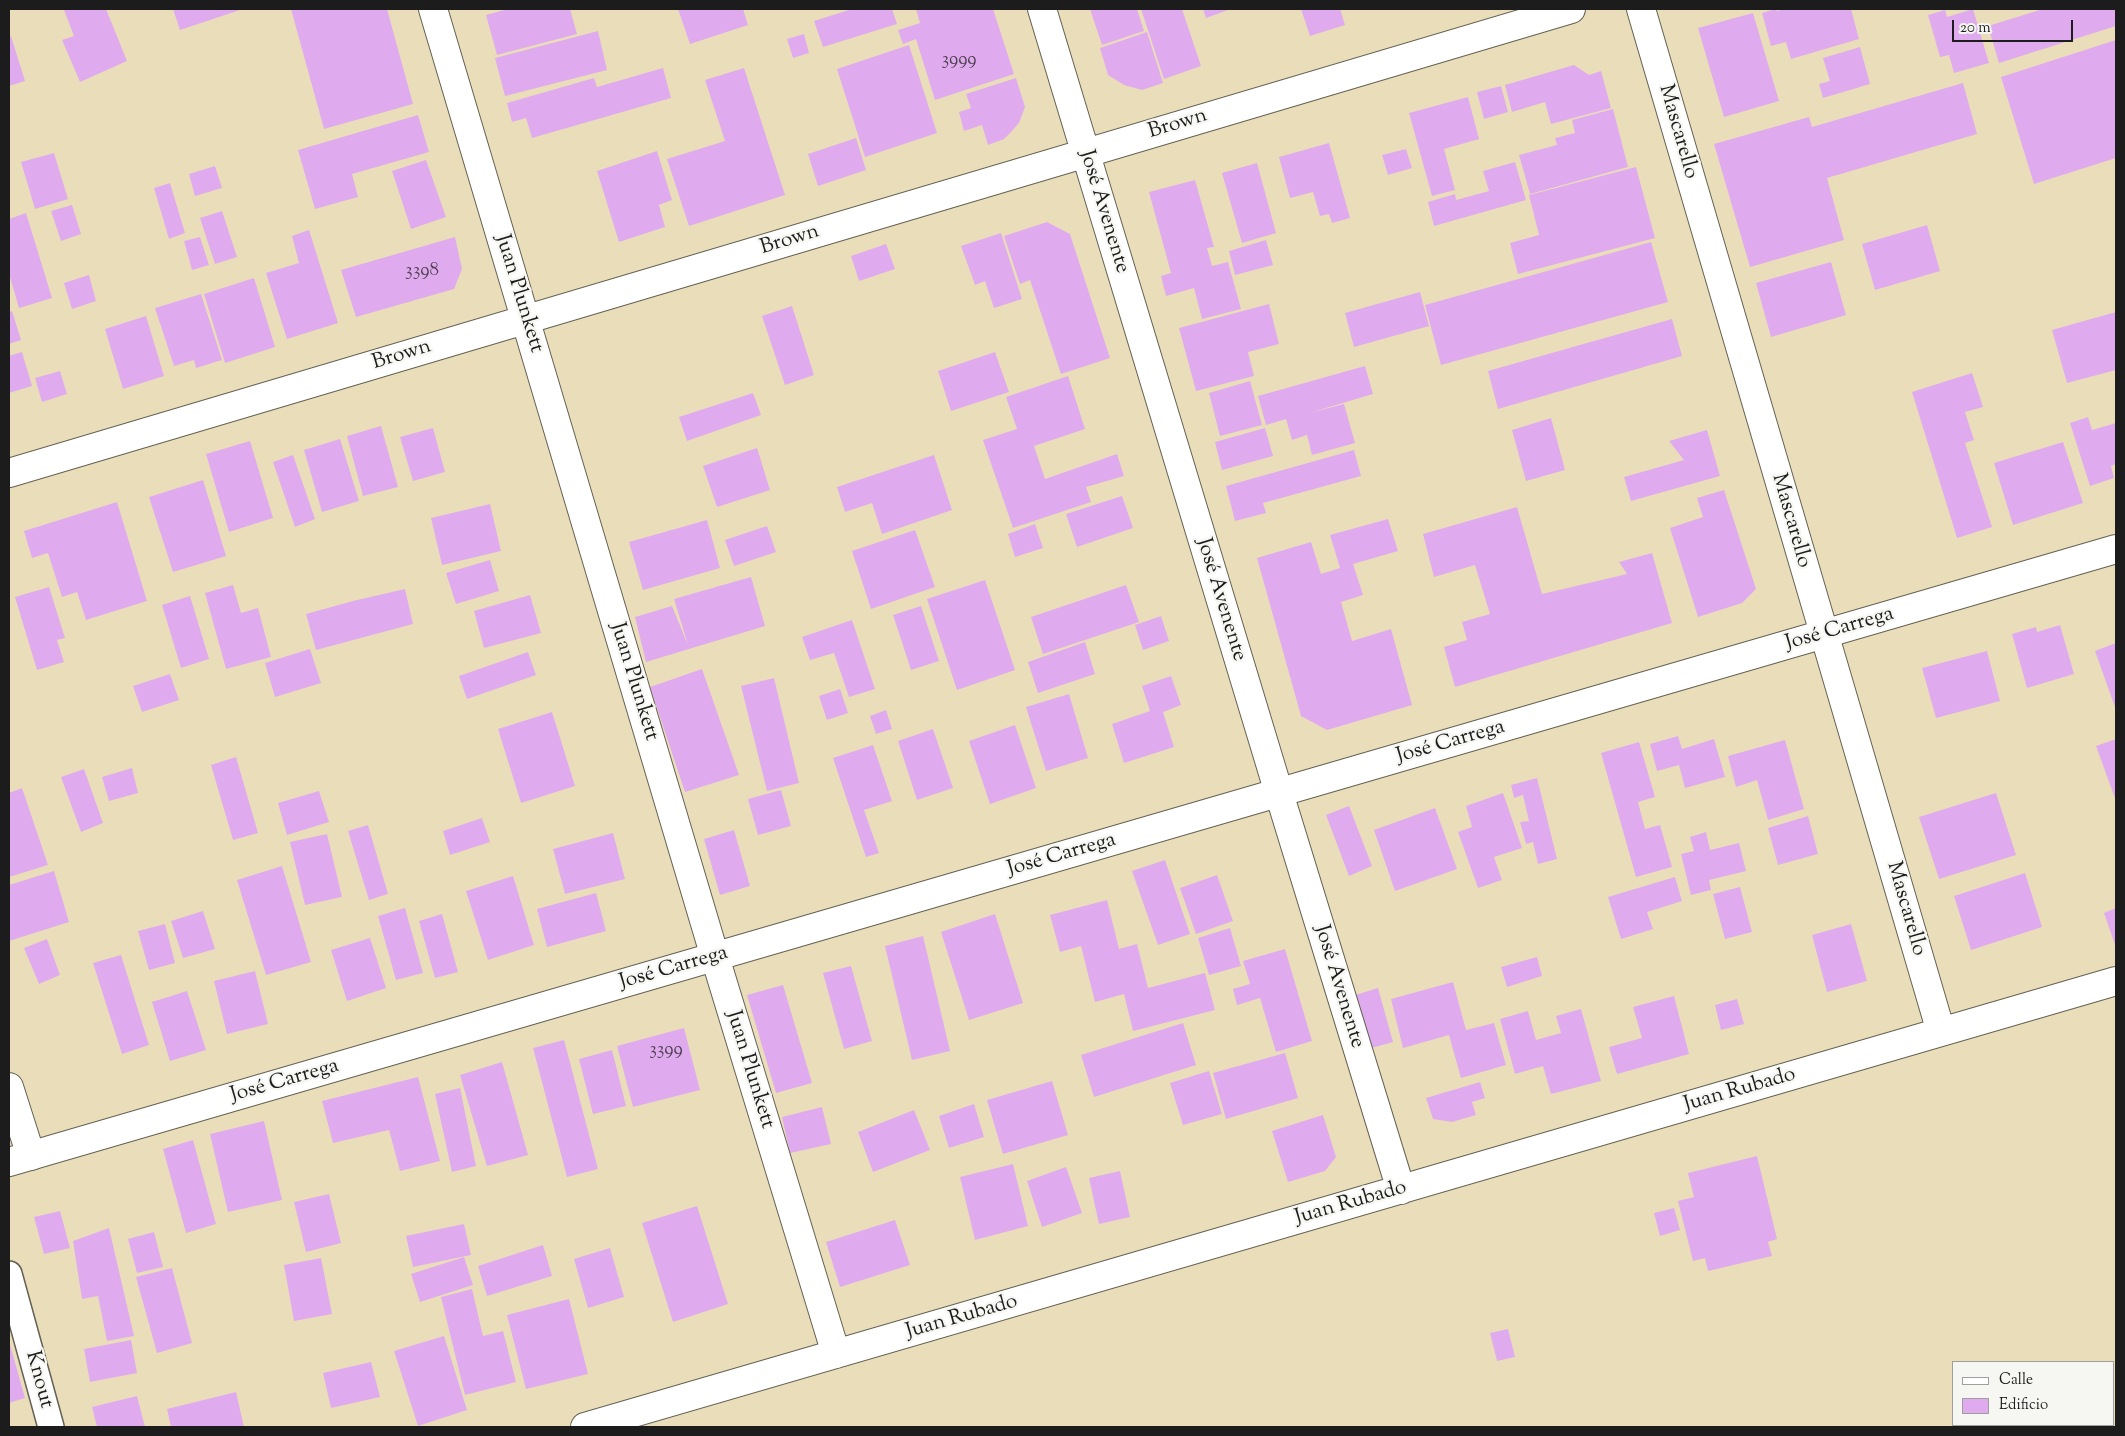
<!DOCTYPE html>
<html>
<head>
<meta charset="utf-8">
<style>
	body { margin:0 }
	#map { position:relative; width:2125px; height:1436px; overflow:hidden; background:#eadeba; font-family:"Sorts Mill Goudy",serif }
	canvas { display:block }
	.frame { position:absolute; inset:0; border:10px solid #1c1c1c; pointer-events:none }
	.legend { position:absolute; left:1952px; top:1361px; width:162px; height:65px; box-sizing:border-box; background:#f6f6f2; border:1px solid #9f9f9c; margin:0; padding:6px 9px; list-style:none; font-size:15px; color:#1c1c1c }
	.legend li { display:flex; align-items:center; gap:10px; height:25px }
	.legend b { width:25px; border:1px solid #9f9f9c }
	.scale { position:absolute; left:1952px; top:20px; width:121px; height:22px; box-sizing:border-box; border:2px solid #1c1c1c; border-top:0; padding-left:6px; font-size:15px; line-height:18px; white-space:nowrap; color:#1c1c1c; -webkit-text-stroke:4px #f6f6f2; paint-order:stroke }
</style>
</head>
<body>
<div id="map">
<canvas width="2125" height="1436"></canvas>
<div class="frame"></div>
<ul class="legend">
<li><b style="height:6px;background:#fff"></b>Calle</li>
<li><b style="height:14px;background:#e0abee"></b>Edificio</li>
</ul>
<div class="scale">20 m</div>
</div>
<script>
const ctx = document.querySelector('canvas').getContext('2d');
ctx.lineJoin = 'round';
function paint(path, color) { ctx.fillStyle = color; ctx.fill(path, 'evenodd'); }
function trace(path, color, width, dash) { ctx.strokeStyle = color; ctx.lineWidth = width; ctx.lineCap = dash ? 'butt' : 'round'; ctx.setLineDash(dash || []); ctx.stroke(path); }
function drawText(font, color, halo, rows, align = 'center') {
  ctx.font = font + ' "Sorts Mill Goudy",serif'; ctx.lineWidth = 4.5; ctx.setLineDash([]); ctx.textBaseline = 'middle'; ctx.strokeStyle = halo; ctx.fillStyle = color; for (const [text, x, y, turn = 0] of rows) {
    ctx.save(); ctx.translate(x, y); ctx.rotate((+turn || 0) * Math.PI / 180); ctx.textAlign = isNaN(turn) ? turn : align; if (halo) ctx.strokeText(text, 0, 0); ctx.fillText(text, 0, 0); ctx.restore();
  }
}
paint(new Path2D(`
	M 67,9 L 106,9 L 127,61 L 80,82 L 62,40 L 74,36 L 64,10 Z
	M 173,9 L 240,9 L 240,10 L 180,30 Z
	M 291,9 L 387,9 L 413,104 L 324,129 Z
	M 508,9 L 570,9 L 577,34 L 497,55 L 486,15 Z
	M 678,9 L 743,9 L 748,25 L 690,44 Z
	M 852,9 L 892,9 L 897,24 L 823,47 L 814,21 Z
	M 916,9 L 993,9 L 1014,74 L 935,100 L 916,39 L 903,44 L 898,30 L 920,23 Z
	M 1090,9 L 1137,9 L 1144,31 L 1102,45 Z
	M 1141,9 L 1182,9 L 1201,66 L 1164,79 Z
	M 1203,9 L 1231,9 L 1206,18 Z
	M 1301,9 L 1340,9 L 1345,25 L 1310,36 Z
	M 1776,9 L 1777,11 L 1785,9 L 1851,9 L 1859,39 L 1791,59 L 1786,42 L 1771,46 L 1762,13 Z
	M 1973,9 L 1989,63 L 1954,73 L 1949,55 L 1940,57 L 1928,15 L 1945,10 L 1947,17 Z
	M 2043,9 L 2116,9 L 2116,26 L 1999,63 L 1988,26 Z
	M 1753,13 L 1779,101 L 1724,117 L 1698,28 Z
	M 598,31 L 607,70 L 505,96 L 495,58 Z
	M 1147,32 L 1163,83 L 1142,90 L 1124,85 L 1108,75 L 1100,48 Z
	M 804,34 L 809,53 L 793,58 L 787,39 Z
	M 11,36 L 25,81 L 9,86 L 9,37 Z
	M 2116,40 L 2116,158 L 2034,184 L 2001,77 Z
	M 909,45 L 937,133 L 865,157 L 837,69 Z
	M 1860,47 L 1870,84 L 1823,98 L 1819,84 L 1830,81 L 1823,58 Z
	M 1574,65 L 1589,75 L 1601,71 L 1611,108 L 1551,124 L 1545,102 L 1512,112 L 1505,85 Z
	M 663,68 L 671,98 L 532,138 L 526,118 L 512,122 L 507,103 L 594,78 L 597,87 Z
	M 744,68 L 785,195 L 689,226 L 667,159 L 725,141 L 705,80 Z
	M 1016,78 L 1025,107 L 1019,123 L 1011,132 L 1004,139 L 988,145 L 982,125 L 964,131 L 959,112 L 971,108 L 966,94 Z
	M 1963,83 L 1977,134 L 1827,178 L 1844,240 L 1750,267 L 1714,144 L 1809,117 L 1812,127 Z
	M 1501,86 L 1508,112 L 1484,119 L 1477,92 Z
	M 1468,97 L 1479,139 L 1444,149 L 1455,190 L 1432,196 L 1409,113 Z
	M 1613,109 L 1628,167 L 1530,194 L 1519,155 L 1557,145 L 1555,138 L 1575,133 L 1572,120 Z
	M 418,115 L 429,152 L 352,174 L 358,197 L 315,209 L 298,150 Z
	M 856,138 L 866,170 L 818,186 L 808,154 Z
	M 1329,143 L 1350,218 L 1332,223 L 1329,214 L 1320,216 L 1313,192 L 1290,198 L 1279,157 Z
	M 1406,149 L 1412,168 L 1388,175 L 1382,155 Z
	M 657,151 L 672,200 L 659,205 L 665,227 L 619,242 L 597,171 Z
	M 54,153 L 68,199 L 35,209 L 21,162 Z
	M 426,160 L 446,217 L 411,229 L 392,171 Z
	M 1515,162 L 1526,200 L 1434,226 L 1428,202 L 1455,194 L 1456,200 L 1489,191 L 1483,171 Z
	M 1257,163 L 1276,233 L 1242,243 L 1222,173 Z
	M 215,166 L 222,188 L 195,196 L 189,174 Z
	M 1636,167 L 1655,238 L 1518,274 L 1510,243 L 1539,235 L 1529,195 Z
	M 1195,180 L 1214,247 L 1207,248 L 1212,266 L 1228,262 L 1241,309 L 1202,319 L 1194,288 L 1166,296 L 1161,276 L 1171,273 L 1149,192 Z
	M 170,183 L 185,233 L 169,239 L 154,188 Z
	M 72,205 L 81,234 L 61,241 L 51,211 Z
	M 222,211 L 237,257 L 215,264 L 200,218 Z
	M 26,213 L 52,298 L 19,308 L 9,274 L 9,219 Z
	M 1047,222 L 1070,234 L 1110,358 L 1061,374 L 1030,280 L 1020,284 L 1004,236 Z
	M 1927,225 L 1940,271 L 1875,290 L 1862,244 Z
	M 309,230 L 338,323 L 287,339 L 266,273 L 299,263 L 292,236 Z
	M 1001,233 L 1022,299 L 994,308 L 985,281 L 975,285 L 961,246 Z
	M 200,237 L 209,265 L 192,270 L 184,241 Z
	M 455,237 L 462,269 L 454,289 L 356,317 L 341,270 Z
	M 1266,240 L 1273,265 L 1235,275 L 1229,251 Z
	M 1651,242 L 1668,302 L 1441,365 L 1425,305 Z
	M 886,244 L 895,269 L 859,281 L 851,256 Z
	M 1831,262 L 1846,315 L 1771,337 L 1756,283 Z
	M 89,275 L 96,301 L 72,309 L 64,283 Z
	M 254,278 L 275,347 L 225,363 L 204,294 Z
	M 1420,292 L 1429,326 L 1354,347 L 1345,313 Z
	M 201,294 L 222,360 L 196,368 L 194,360 L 174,366 L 155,308 Z
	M 1269,304 L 1279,344 L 1248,352 L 1254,376 L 1196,391 L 1179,328 Z
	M 792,306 L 814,375 L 785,385 L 762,316 Z
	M 12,311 L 21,340 L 9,344 L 9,312 Z
	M 2116,312 L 2116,370 L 2067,383 L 2052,330 Z
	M 146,316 L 164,376 L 123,389 L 105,329 Z
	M 1672,319 L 1682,356 L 1498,409 L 1488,371 Z
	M 22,352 L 32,386 L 9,393 L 9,356 Z
	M 995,352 L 1009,392 L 951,411 L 938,371 Z
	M 1365,366 L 1373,394 L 1309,413 L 1344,404 L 1355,443 L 1312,455 L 1307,435 L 1292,440 L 1286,419 L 1266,425 L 1258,396 Z
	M 60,371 L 67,394 L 42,402 L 35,378 Z
	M 1972,373 L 1983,407 L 1965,412 L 1974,440 L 1965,443 L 1992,527 L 1957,538 L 1912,392 Z
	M 1068,376 L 1085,429 L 1034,446 L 1045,479 L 1117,454 L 1124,476 L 1086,487 L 1091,502 L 1013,528 L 983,440 L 1017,429 L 1006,397 Z
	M 1250,381 L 1262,425 L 1220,436 L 1209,393 Z
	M 753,393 L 761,415 L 687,441 L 679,417 Z
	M 2088,417 L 2092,430 L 2116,423 L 2116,464 L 2111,466 L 2114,478 L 2090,486 L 2070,423 Z
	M 1551,418 L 1565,470 L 1526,481 L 1512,430 Z
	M 381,426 L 398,487 L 363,496 L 347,436 Z
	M 433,428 L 445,472 L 413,481 L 400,437 Z
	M 1265,428 L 1273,456 L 1222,470 L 1215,442 Z
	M 1707,430 L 1720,476 L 1631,501 L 1624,477 L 1684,460 L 1669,441 Z
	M 340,439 L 359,501 L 322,512 L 304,450 Z
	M 250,441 L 273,518 L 229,532 L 206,454 Z
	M 2063,442 L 2083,503 L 2013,525 L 1994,463 Z
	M 757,448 L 770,490 L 717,507 L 703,466 Z
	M 1354,450 L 1361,476 L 1263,503 L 1266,513 L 1235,521 L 1226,486 Z
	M 293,455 L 315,519 L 295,527 L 273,462 Z
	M 934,455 L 952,510 L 882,534 L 872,503 L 845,512 L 837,487 Z
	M 203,480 L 226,556 L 173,572 L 149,497 Z
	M 1724,490 L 1756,589 L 1742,603 L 1698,617 L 1670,528 L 1703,517 L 1697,498 Z
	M 1122,496 L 1133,528 L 1077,547 L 1066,514 Z
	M 117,502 L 147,601 L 86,620 L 77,592 L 62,597 L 48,553 L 32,558 L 24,531 Z
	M 490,504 L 501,551 L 442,565 L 431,518 Z
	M 1517,507 L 1542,594 L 1627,574 L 1619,562 L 1652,553 L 1672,623 L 1455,687 L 1444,647 L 1467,640 L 1462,622 L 1490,614 L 1475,565 L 1434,577 L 1423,534 Z
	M 1388,519 L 1398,551 L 1353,564 L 1363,595 L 1341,602 L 1352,641 L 1391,629 L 1412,705 L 1327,730 L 1301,716 L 1257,558 L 1311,542 L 1321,574 L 1340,568 L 1330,535 Z
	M 707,520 L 720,568 L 643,590 L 629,542 Z
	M 1035,524 L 1043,548 L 1015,557 L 1008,534 Z
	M 767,526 L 776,552 L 734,566 L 725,540 Z
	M 915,530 L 935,587 L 871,609 L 852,551 Z
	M 490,560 L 499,591 L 456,604 L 446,573 Z
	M 751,577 L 765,626 L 646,662 L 635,617 L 672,606 L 688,645 L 674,599 Z
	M 985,580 L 1015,670 L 957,690 L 927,599 Z
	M 233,585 L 241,613 L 258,608 L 271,657 L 226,669 L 205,593 Z
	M 1126,585 L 1139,622 L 1043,654 L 1031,617 Z
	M 49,587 L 65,638 L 57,640 L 64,662 L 37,670 L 15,597 Z
	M 405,589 L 413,624 L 316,650 L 306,614 L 353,601 Z
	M 530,595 L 541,633 L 484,648 L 474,611 Z
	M 190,596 L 209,659 L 181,668 L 162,605 Z
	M 921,606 L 939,661 L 911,670 L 893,615 Z
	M 1161,616 L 1169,641 L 1143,650 L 1135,625 Z
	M 852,620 L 875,689 L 849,697 L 834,653 L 810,660 L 802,637 Z
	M 2060,625 L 2074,674 L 2027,688 L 2012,634 L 2036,627 L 2037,632 Z
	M 1085,642 L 1095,674 L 1038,693 L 1028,662 Z
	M 2116,643 L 2116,710 L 2095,651 Z
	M 310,649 L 321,683 L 275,697 L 265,663 Z
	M 1987,651 L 2000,701 L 1936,718 L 1922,668 Z
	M 528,652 L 536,675 L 467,699 L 459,676 Z
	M 702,669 L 739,775 L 685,792 L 650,687 Z
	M 170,674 L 179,700 L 142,712 L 133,686 Z
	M 1171,676 L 1181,705 L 1163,712 L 1174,747 L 1124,763 L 1112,724 L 1150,711 L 1142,686 Z
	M 774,678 L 799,783 L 767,791 L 741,686 Z
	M 840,689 L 848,713 L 827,720 L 819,696 Z
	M 1069,694 L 1088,758 L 1046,771 L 1026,707 Z
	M 886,710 L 892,729 L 876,734 L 870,716 Z
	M 552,712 L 575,786 L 521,803 L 498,729 Z
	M 1015,725 L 1036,788 L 990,804 L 969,741 Z
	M 933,729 L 953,788 L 917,800 L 898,741 Z
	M 1678,736 L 1682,749 L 1714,739 L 1725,777 L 1685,788 L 1679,765 L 1657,771 L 1650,744 Z
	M 2116,739 L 2116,801 L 2096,746 Z
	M 1785,740 L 1804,809 L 1768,820 L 1757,780 L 1736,787 L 1728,756 Z
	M 1639,742 L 1655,797 L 1638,802 L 1645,829 L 1660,825 L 1672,867 L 1636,877 L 1601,753 Z
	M 873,745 L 892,801 L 864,810 L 879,853 L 866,857 L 833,758 Z
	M 236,757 L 258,833 L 233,840 L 211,765 Z
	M 132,768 L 138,793 L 109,801 L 102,777 Z
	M 84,769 L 103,823 L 81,832 L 61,777 Z
	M 1537,778 L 1557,859 L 1538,864 L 1533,842 L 1526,844 L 1520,822 L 1529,821 L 1523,795 L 1514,798 L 1511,785 Z
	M 22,788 L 48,865 L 9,877 L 9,793 Z
	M 781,790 L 791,826 L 758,835 L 748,799 Z
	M 319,791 L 329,822 L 287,835 L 278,803 Z
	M 1503,793 L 1522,848 L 1494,857 L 1502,880 L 1478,888 L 1458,832 L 1472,827 L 1466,806 Z
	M 1996,793 L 2016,855 L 1939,879 L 1919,817 Z
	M 1349,806 L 1372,866 L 1349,876 L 1326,815 Z
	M 1435,808 L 1457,869 L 1395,891 L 1374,830 Z
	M 1808,816 L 1818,854 L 1778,865 L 1768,828 Z
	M 482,818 L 490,842 L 450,855 L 443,831 Z
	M 368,825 L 388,894 L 369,900 L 348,831 Z
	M 734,830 L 750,886 L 720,895 L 704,839 Z
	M 1706,832 L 1710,850 L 1739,843 L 1746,871 L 1709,880 L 1711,890 L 1691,895 L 1681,854 L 1694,851 L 1690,837 Z
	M 613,833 L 625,879 L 565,894 L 553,849 Z
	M 327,834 L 342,897 L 305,905 L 290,842 Z
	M 1165,860 L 1190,934 L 1158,945 L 1132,871 Z
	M 282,866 L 311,962 L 266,975 L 237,880 Z
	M 54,871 L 69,922 L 9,941 L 9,885 Z
	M 2025,873 L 2042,927 L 1971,950 L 1954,896 Z
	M 1217,875 L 1233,921 L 1196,934 L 1180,888 Z
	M 513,876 L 534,945 L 488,960 L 466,891 Z
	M 1675,877 L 1682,901 L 1647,912 L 1653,929 L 1621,939 L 1608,897 Z
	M 1740,887 L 1752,932 L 1725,939 L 1713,894 Z
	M 596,893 L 606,931 L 547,947 L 537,909 Z
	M 1107,900 L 1119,949 L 1137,944 L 1148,988 L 1205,973 L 1215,1010 L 1133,1031 L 1124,994 L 1095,1002 L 1081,946 L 1060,952 L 1050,915 Z
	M 405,908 L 423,973 L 396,980 L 378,916 Z
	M 2116,908 L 2116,948 L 2104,913 Z
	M 203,911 L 215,949 L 183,958 L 171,921 Z
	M 442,914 L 458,972 L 435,978 L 419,921 Z
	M 995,914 L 1023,1003 L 969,1020 L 941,932 Z
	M 165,924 L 175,963 L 149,970 L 138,931 Z
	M 1851,924 L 1867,981 L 1827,992 L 1812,935 Z
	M 1230,928 L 1241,966 L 1209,975 L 1198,938 Z
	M 923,936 L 950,1051 L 912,1060 L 885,946 Z
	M 370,938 L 386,988 L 347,1001 L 331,950 Z
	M 47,939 L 60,975 L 39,984 L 24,948 Z
	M 1285,949 L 1312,1041 L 1276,1052 L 1260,998 L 1237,1005 L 1233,989 L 1250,984 L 1243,961 Z
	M 121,955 L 149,1045 L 122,1054 L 93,963 Z
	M 1537,957 L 1542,976 L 1507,987 L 1501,967 Z
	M 851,966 L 872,1041 L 844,1049 L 823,973 Z
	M 255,971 L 268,1024 L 227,1034 L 214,981 Z
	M 1453,982 L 1466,1030 L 1494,1023 L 1506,1065 L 1461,1078 L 1449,1035 L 1403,1048 L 1391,999 Z
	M 783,985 L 812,1083 L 776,1093 L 747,995 Z
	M 1378,988 L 1393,1042 L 1368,1049 L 1352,996 Z
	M 187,991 L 206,1050 L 170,1061 L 152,1002 Z
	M 1674,996 L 1689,1054 L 1617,1074 L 1609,1047 L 1642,1038 L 1633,1007 Z
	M 1737,999 L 1744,1024 L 1721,1030 L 1715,1005 Z
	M 1581,1009 L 1601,1081 L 1551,1094 L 1543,1066 L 1515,1074 L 1500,1019 L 1528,1011 L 1536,1040 L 1561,1033 L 1556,1016 Z
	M 1183,1023 L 1196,1065 L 1094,1097 L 1081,1055 Z
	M 684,1028 L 700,1090 L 633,1107 L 617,1046 Z
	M 564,1040 L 598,1169 L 567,1177 L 533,1048 Z
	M 612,1050 L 626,1106 L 593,1114 L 579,1059 Z
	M 1285,1053 L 1298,1098 L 1226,1119 L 1213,1073 Z
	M 502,1062 L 528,1155 L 487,1166 L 460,1075 Z
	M 1209,1071 L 1222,1114 L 1183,1125 L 1170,1083 Z
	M 418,1077 L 440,1161 L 400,1171 L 389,1130 L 333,1143 L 322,1101 Z
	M 1052,1081 L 1068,1135 L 1003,1154 L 987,1100 Z
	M 1480,1082 L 1485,1098 L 1472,1102 L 1476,1115 L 1452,1122 L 1433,1119 L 1426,1098 Z
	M 460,1088 L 476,1166 L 452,1172 L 435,1094 Z
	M 974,1104 L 984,1137 L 949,1148 L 939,1116 Z
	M 822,1107 L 831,1144 L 790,1153 L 782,1117 Z
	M 914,1110 L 930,1150 L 873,1172 L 858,1132 Z
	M 1323,1115 L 1336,1157 L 1325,1171 L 1288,1182 L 1272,1131 Z
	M 264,1121 L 282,1200 L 228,1212 L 210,1134 Z
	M 193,1140 L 216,1224 L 186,1233 L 163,1149 Z
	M 1757,1156 L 1777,1239 L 1768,1242 L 1772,1256 L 1708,1271 L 1705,1258 L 1693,1261 L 1678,1201 L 1694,1197 L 1688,1173 Z
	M 1013,1164 L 1028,1226 L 975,1240 L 960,1177 Z
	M 1066,1167 L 1082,1213 L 1042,1227 L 1027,1181 Z
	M 1120,1171 L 1130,1217 L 1099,1224 L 1089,1178 Z
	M 329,1194 L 341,1243 L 306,1252 L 294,1202 Z
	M 697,1206 L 728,1304 L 673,1322 L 642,1223 Z
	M 1674,1208 L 1680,1230 L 1660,1236 L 1654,1213 Z
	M 60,1211 L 70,1248 L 44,1254 L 34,1217 Z
	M 895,1220 L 910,1265 L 840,1287 L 826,1242 Z
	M 464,1224 L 471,1255 L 413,1267 L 406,1236 Z
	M 109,1228 L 134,1336 L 107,1341 L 98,1296 L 82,1299 L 73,1241 Z
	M 154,1232 L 163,1267 L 137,1273 L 128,1239 Z
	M 543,1245 L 552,1276 L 487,1296 L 478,1266 Z
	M 610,1248 L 624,1297 L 588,1308 L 574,1259 Z
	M 464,1257 L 473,1285 L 420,1302 L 411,1274 Z
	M 321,1258 L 332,1314 L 294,1321 L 284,1265 Z
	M 172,1268 L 192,1343 L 157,1353 L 136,1277 Z
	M 472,1289 L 483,1336 L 503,1331 L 516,1382 L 465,1395 L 441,1297 Z
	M 569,1299 L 588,1374 L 526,1389 L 507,1315 Z
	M 1508,1329 L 1515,1357 L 1497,1361 L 1490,1333 Z
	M 444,1336 L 467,1410 L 418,1426 L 394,1351 Z
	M 131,1340 L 137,1373 L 90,1382 L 84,1349 Z
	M 9,1341 L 25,1398 L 9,1403 Z
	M 371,1362 L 380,1397 L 331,1408 L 323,1373 Z
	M 236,1392 L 244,1427 L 171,1427 L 167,1409 Z
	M 137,1396 L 145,1427 L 97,1427 L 92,1407 Z`), '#e0abee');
const lane = new Path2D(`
	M 9,1274 L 51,1427`);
const street = new Path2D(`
	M 433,9 L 715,957 L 836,1354
	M 1042,9 L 1279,793 L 1401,1190
	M 1641,9 L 1941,1032
	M 9,473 L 1571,9
	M 9,1087 L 31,1156
	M 585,1427 L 2116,981`);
const secondary = new Path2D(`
	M 9,1162 L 2116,549`);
trace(lane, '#646053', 28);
trace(street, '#646053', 30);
trace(secondary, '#646053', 30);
trace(lane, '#fff', 25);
trace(street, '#fff', 28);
trace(secondary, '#fff', 28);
drawText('19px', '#4d4050', null, [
	["3999",959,61],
	["3398",422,272],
	["3399",666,1051]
]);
drawText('21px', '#1c1c1c', '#f6f6f2', [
	["Brown",1178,125,-17],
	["Mascarello",1677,132,74],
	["José Avenente",1103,212,73],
	["Brown",790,241,-17],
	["Juan Plunkett",518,294,73],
	["Brown",402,356,-17],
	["Mascarello",1790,521,74],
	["José Avenente",1220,600,73],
	["José Carrega",1840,630,-16],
	["Juan Plunkett",633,682,73],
	["José Carrega",1451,743,-16],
	["José Carrega",1062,856,-16],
	["Mascarello",1905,909,74],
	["José Carrega",674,969,-16],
	["José Avenente",1338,987,73],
	["Juan Plunkett",749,1070,73],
	["José Carrega",285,1082,-16],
	["Juan Rubado",1740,1091,-16],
	["Juan Rubado",1351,1204,-16],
	["Juan Rubado",962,1318,-16],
	["Knout",38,1380,75]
]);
</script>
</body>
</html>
